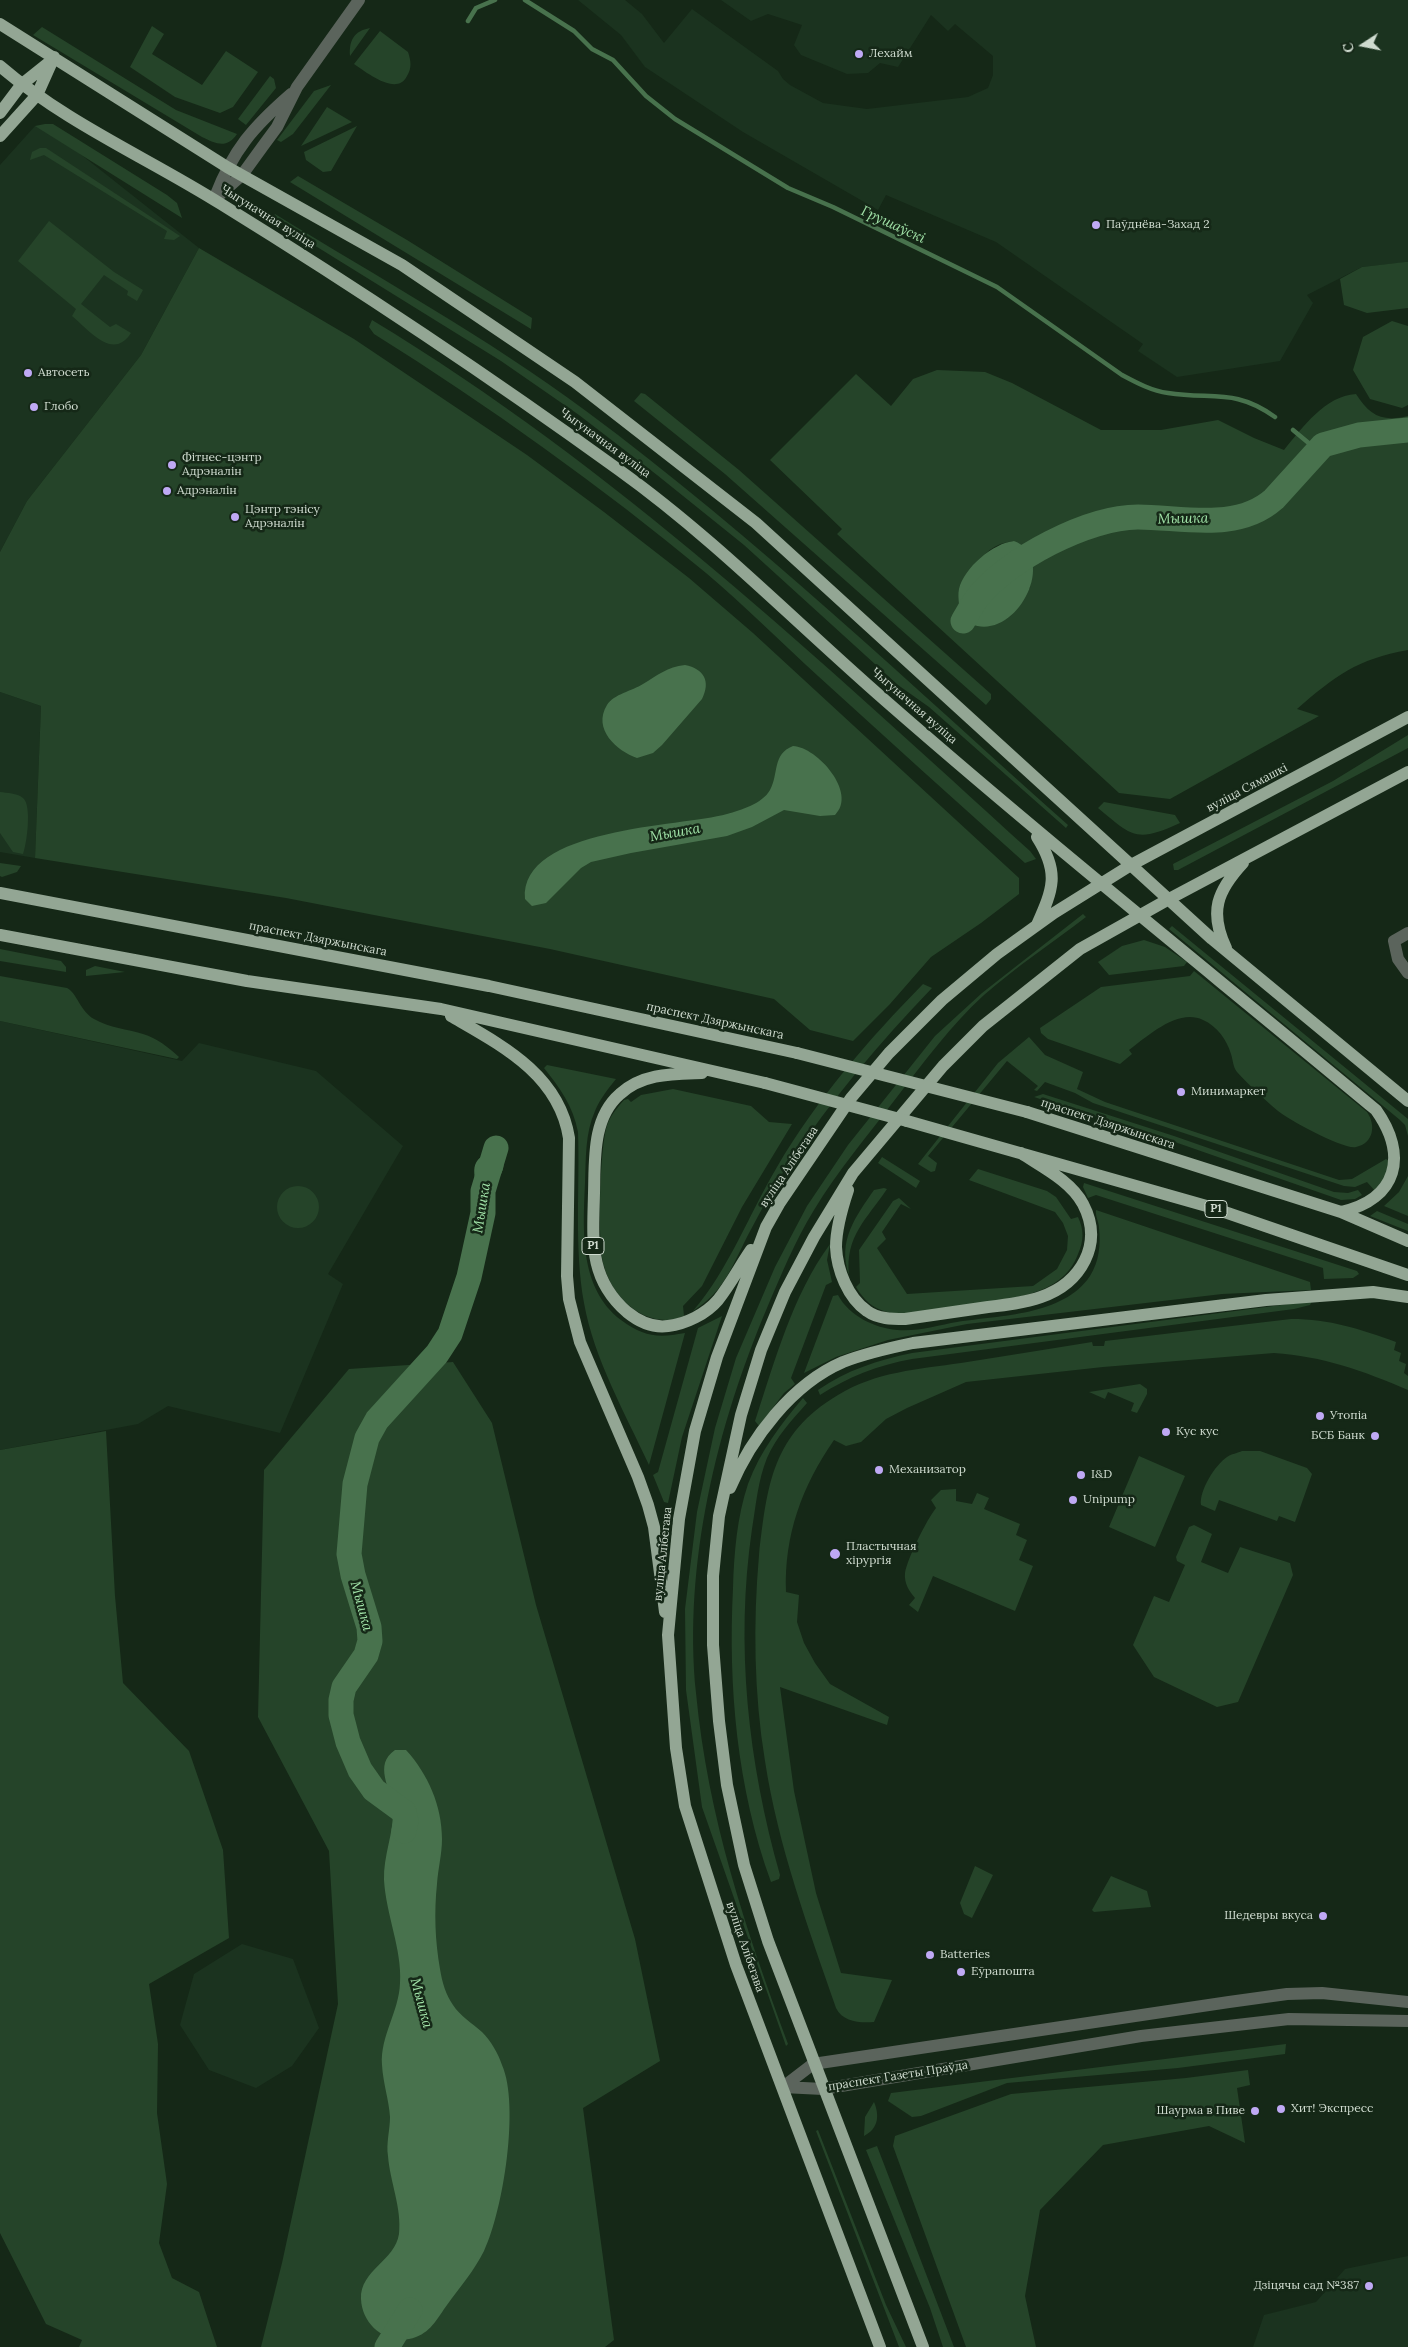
<!DOCTYPE html>
<html>
<head>
<meta charset="utf-8">
<style>
	body { margin:0 }
	#map { position:relative; width:1408px; height:2347px; overflow:hidden; background:#152817; font-family:Lora,serif }
	canvas { display:block }
	.north { position:absolute; left:1338px; top:20px; width:50px; height:50px; -webkit-text-stroke:4px #152817; paint-order:stroke; rotate:259deg; font-size:14px; font-weight:700; line-height:20px; text-align:center; color:#cfdbcf }
	.north::after { content:''; display:block; margin:auto; width:18px; height:22px; background:#cfdbcf; clip-path:polygon(50% 0,100% 100%,50% 72%,0 100%) }
</style>
</head>
<body>
<div id="map">
<canvas width="1408" height="2347"></canvas>
<div class="north">С</div>
</div>
<script>
const ctx = document.querySelector('canvas').getContext('2d');
ctx.lineJoin = 'round';
function paint(path, color) { ctx.fillStyle = color; ctx.fill(path, 'evenodd'); }
function trace(path, color, width, dash) { ctx.strokeStyle = color; ctx.lineWidth = width; ctx.lineCap = dash ? 'butt' : 'round'; ctx.setLineDash(dash || []); ctx.stroke(path); }
function drawText(font, color, halo, rows, align = 'center') {
  ctx.font = font + ' Lora,serif'; ctx.lineWidth = 5; ctx.setLineDash([]); ctx.textBaseline = 'middle'; ctx.strokeStyle = halo; ctx.fillStyle = color; for (const [text, x, y, turn = 0] of rows) {
    ctx.save(); ctx.translate(x, y); ctx.rotate((+turn || 0) * Math.PI / 180); ctx.textAlign = isNaN(turn) ? turn : align; if (halo) ctx.strokeText(text, 0, 0); ctx.fillText(text, 0, 0); ctx.restore();
  }
}
paint(new Path2D(`
	M 578,0 L 625,0 L 642,14 L 664,43 L 692,9 L 778,71 L 783,79 L 790,85 L 823,103 L 867,109 L 968,97 L 988,88 L 993,75 L 993,56 L 955,24 L 948,31 L 931,15 L 898,67 L 880,63 L 868,73 L 847,74 L 801,55 L 794,45 L 802,25 L 768,14 L 751,21 L 721,0 L 1408,0 L 1408,262 L 1362,267 L 1307,295 L 1313,303 L 1280,361 L 1177,377 L 1138,351 L 1143,344 L 996,242 L 886,195 L 878,210 L 743,132 L 645,67 L 621,35 Z
	M 35,126 L 45,126 L 199,248 L 141,355 L 27,501 L 0,552 L 0,165 Z
	M 0,692 L 41,706 L 35,858 L 0,852 Z
	M 0,1021 L 182,1061 L 199,1043 L 316,1071 L 403,1146 L 328,1274 L 343,1284 L 280,1433 L 168,1406 L 138,1424 L 0,1450 Z
	M 242,1944 L 293,1959 L 319,2028 L 292,2066 L 256,2088 L 209,2070 L 180,2025 L 194,1974 Z
	M 1408,2256 L 1408,2347 L 1253,2347 L 1264,2315 L 1316,2302 L 1345,2269 Z`), '#1b331f');
paint(new Path2D(`
	M 152,26 L 164,34 L 152,54 L 202,85 L 226,51 L 258,72 L 233,107 L 220,113 L 175,97 L 130,67 Z
	M 42,27 L 176,110 L 237,134 C 227,149 216,144 202,137 L 33,35 Z
	M 370,28 L 350,56 C 349,40 354,31 370,28 Z
	M 380,31 L 408,52 C 411,61 412,68 407,76 C 397,97 366,72 354,64 Z
	M 270,76 L 274,79 L 276,88 L 246,125 L 238,119 Z
	M 331,85 L 293,134 L 281,142 L 277,140 L 314,91 Z
	M 327,107 L 352,122 L 301,146 Z
	M 45,124 L 53,124 L 167,195 L 177,203 L 182,218 L 35,126 Z
	M 357,126 L 331,171 L 323,172 L 306,160 L 304,152 Z
	M 40,148 L 46,148 L 180,236 L 174,240 L 164,239 L 167,231 L 44,155 L 30,160 L 32,152 Z
	M 298,176 L 407,240 L 532,318 L 531,329 L 290,182 Z
	M 275,214 C 379,278 488,338 586,411 C 756,537 910,684 1068,825 L 1066,828 L 929,707 L 898,685 L 744,545 L 657,475 L 579,415 L 501,361 L 272,219 Z
	M 49,221 L 114,272 L 143,290 L 137,301 L 127,295 L 128,291 L 104,275 L 81,304 L 110,327 L 116,324 L 131,333 C 113,361 90,331 72,316 L 76,309 L 18,261 Z
	M 199,248 L 354,339 L 527,455 L 604,512 L 689,578 L 753,633 L 1019,878 L 1019,894 L 981,923 L 931,957 L 890,1004 L 853,1041 L 810,1030 L 774,999 L 550,949 L 286,898 L 35,858 L 41,706 L 0,692 L 0,552 L 27,501 L 141,355 Z
	M 1405,262 L 1408,262 L 1408,308 L 1367,313 L 1344,305 L 1340,279 L 1362,267 Z
	M 372,320 C 614,466 821,661 1030,851 L 1036,859 L 1025,863 C 956,801 887,739 818,676 C 781,642 745,606 706,573 C 601,486 489,406 374,334 L 369,327 Z
	M 1392,321 L 1408,326 L 1408,405 L 1402,408 L 1370,399 L 1353,370 L 1363,337 Z
	M 937,370 L 985,372 L 1012,383 L 1101,430 L 1161,430 L 1218,420 L 1254,438 L 1284,450 C 1303,427 1325,396 1356,394 C 1370,416 1382,422 1408,416 L 1408,650 C 1357,659 1335,676 1297,709 L 1319,716 L 1170,799 L 1119,793 L 837,534 L 842,529 L 770,460 L 856,374 L 891,406 L 913,379 ZM 1014,541 L 1032,564 L 1030,588 L 958,616 C 968,585 974,545 1014,541 Z
	M 641,393 L 645,394 L 739,470 L 991,694 L 991,699 L 986,705 L 725,474 L 634,401 Z
	M 1408,735 L 1408,748 L 1178,870 L 1174,870 L 1173,864 L 1333,781 Z
	M 0,792 C 7,793 17,793 23,798 C 32,805 27,843 23,854 L 13,852 L 0,833 Z
	M 1104,802 L 1175,815 L 1180,823 C 1136,843 1133,837 1098,808 Z
	M 0,863 L 21,866 L 17,872 L 2,877 L 0,876 Z
	M 1083,914 L 1086,917 C 1052,943 1016,967 984,995 C 951,1025 924,1062 897,1097 C 869,1134 838,1170 814,1210 C 795,1241 781,1275 767,1308 C 717,1426 683,1564 696,1693 C 708,1818 745,1927 788,2044 L 786,2046 L 702,1807 L 686,1690 L 685,1609 L 697,1512 L 715,1428 L 736,1358 L 775,1267 L 807,1206 L 848,1145 L 935,1036 L 982,993 Z
	M 1172,926 L 1408,1119 L 1408,1136 L 1405,1125 L 1400,1120 L 1169,929 Z
	M 1144,940 L 1165,947 L 1187,962 L 1184,966 L 1109,975 L 1098,962 L 1122,946 Z
	M 0,949 L 61,961 L 66,967 L 66,972 L 0,961 Z
	M 95,966 L 125,972 L 86,976 L 86,970 Z
	M 1194,971 L 1367,1112 C 1376,1125 1374,1143 1356,1147 C 1344,1150 1289,1120 1278,1111 C 1264,1099 1249,1085 1237,1072 C 1233,1067 1233,1060 1231,1054 C 1227,1040 1217,1026 1203,1020 C 1178,1008 1148,1036 1129,1050 L 1132,1054 L 1120,1064 L 1048,1039 L 1041,1033 L 1040,1028 L 1101,987 L 1190,976 Z
	M 0,976 L 67,988 C 77,993 80,1011 94,1019 C 110,1028 127,1029 143,1034 C 157,1038 168,1047 179,1057 L 177,1059 L 0,1021 Z
	M 923,984 L 932,988 C 880,1042 831,1100 790,1162 C 774,1185 761,1211 748,1235 C 732,1266 724,1292 693,1311 C 729,1269 749,1214 777,1167 C 816,1100 869,1039 923,984 Z
	M 1029,1037 L 1045,1055 L 1083,1072 L 1077,1089 L 1105,1102 L 1339,1180 L 1352,1179 L 1386,1159 L 1393,1163 L 1376,1192 L 1367,1182 L 1355,1187 L 1344,1186 L 1093,1103 L 1075,1093 L 1045,1082 L 1037,1091 L 1034,1090 L 1038,1086 L 1007,1061 L 928,1156 L 937,1163 L 935,1171 L 931,1172 L 918,1164 L 998,1063 Z
	M 547,1065 L 616,1079 C 608,1089 600,1099 595,1111 C 585,1133 586,1159 585,1183 C 583,1231 579,1288 621,1320 C 644,1337 658,1338 685,1333 L 649,1465 C 625,1413 594,1359 584,1303 C 574,1247 580,1188 578,1132 C 573,1106 560,1088 544,1068 Z
	M 673,1089 L 751,1106 L 769,1122 L 792,1124 L 742,1207 L 702,1286 L 683,1306 L 684,1316 C 649,1331 613,1300 604,1266 C 597,1241 600,1154 606,1129 C 609,1117 616,1109 624,1100 L 628,1099 L 631,1102 L 641,1095 Z
	M 1043,1094 L 1174,1136 L 1334,1192 L 1348,1193 L 1358,1190 L 1362,1195 L 1355,1199 L 1341,1200 L 1172,1141 L 1034,1097 Z
	M 882,1157 L 920,1181 L 916,1188 L 878,1163 Z
	M 978,1169 L 1047,1191 L 1056,1197 L 1071,1219 L 1078,1217 C 1084,1230 1084,1240 1078,1254 C 1062,1298 1007,1298 967,1305 C 943,1309 912,1318 887,1312 C 872,1308 864,1300 856,1287 L 860,1283 L 859,1250 L 893,1201 L 899,1198 L 911,1209 L 901,1204 L 882,1232 L 886,1239 L 877,1248 L 907,1294 L 1033,1286 L 1057,1269 L 1067,1250 L 1068,1236 L 1063,1223 L 1055,1212 L 969,1180 Z
	M 1408,1176 L 1408,1216 L 1384,1206 L 1399,1192 Z
	M 1084,1183 L 1357,1271 L 1359,1274 L 1353,1278 L 1324,1279 L 1323,1268 L 1096,1195 L 1088,1198 L 1083,1187 Z
	M277 1207a21 21 0 1 1 42 0a21 21 0 1 1-42 0Z
	M 884,1188 L 887,1189 C 867,1219 845,1236 849,1275 C 837,1241 856,1216 874,1190 Z
	M 1096,1210 L 1310,1282 L 1311,1290 L 1222,1294 L 967,1324 L 888,1340 L 836,1357 L 804,1373 L 833,1296 L 838,1295 C 849,1316 875,1328 897,1330 C 917,1332 939,1325 957,1322 C 1000,1315 1063,1316 1090,1276 C 1099,1262 1101,1244 1099,1228 C 1099,1222 1095,1216 1096,1210 Z
	M 1377,1211 L 1408,1224 L 1408,1231 L 1370,1216 Z
	M 830,1244 L 827,1260 L 832,1282 L 826,1285 L 791,1378 L 795,1384 L 784,1393 L 759,1426 L 755,1421 C 775,1361 792,1296 830,1244 Z
	M 1312,1301 L 1310,1305 L 1294,1309 L 912,1359 C 878,1365 848,1377 820,1395 L 818,1390 C 847,1370 878,1360 912,1353 Z
	M 722,1316 L 682,1437 L 668,1503 L 664,1502 L 653,1475 L 658,1472 L 698,1328 Z
	M 1291,1319 C 1330,1319 1360,1329 1396,1342 L 1394,1350 L 1401,1353 L 1399,1361 L 1406,1364 L 1404,1373 L 1408,1376 L 1408,1390 C 1364,1371 1322,1356 1274,1353 L 1103,1367 L 966,1382 L 907,1408 L 886,1419 L 861,1442 L 846,1446 L 834,1440 C 802,1486 784,1535 786,1592 L 799,1595 L 797,1622 L 804,1643 L 815,1663 L 830,1684 L 889,1717 L 887,1725 L 780,1687 L 794,1791 L 816,1893 L 841,1973 L 892,1980 L 874,2022 C 859,2023 843,2022 836,2008 C 808,1927 778,1846 765,1761 C 754,1694 753,1623 759,1555 C 767,1486 772,1434 838,1395 C 875,1372 919,1369 961,1363 C 1005,1356 1049,1349 1092,1342 L 1093,1346 L 1104,1346 L 1105,1341 Z
	M 453,1362 L 492,1423 L 536,1605 L 635,1939 L 660,2061 L 583,2108 L 614,2340 L 605,2347 L 261,2347 L 282,2263 L 338,2004 L 329,1851 L 258,1717 L 264,1470 L 349,1369 Z
	M 1140,1384 L 1147,1389 L 1147,1394 L 1137,1413 L 1131,1411 L 1134,1403 L 1108,1392 L 1105,1399 L 1089,1392 Z
	M 803,1398 L 807,1403 C 792,1420 776,1437 767,1458 C 758,1480 756,1505 752,1529 C 735,1645 748,1762 780,1875 L 779,1879 L 771,1882 C 737,1788 728,1687 733,1588 C 734,1553 737,1517 748,1484 C 760,1451 781,1424 803,1398 Z
	M 106,1431 L 115,1596 L 123,1683 L 189,1751 L 223,1850 L 229,1938 L 149,1984 L 158,2044 L 157,2113 L 167,2184 L 159,2243 L 172,2278 L 199,2292 L 217,2347 L 79,2347 L 82,2340 L 46,2324 L 0,2233 L 0,1450 Z
	M 1242,1451 L 1260,1451 L 1307,1468 L 1312,1474 L 1295,1522 L 1279,1516 L 1277,1521 L 1219,1500 L 1215,1511 L 1201,1505 C 1199,1491 1215,1465 1227,1457 C 1231,1454 1238,1453 1242,1451 Z
	M 1139,1456 L 1185,1476 L 1155,1547 L 1109,1527 Z
	M 956,1489 L 956,1501 L 972,1504 L 977,1493 L 989,1498 L 984,1509 L 1020,1524 L 1016,1535 L 1027,1540 L 1019,1560 L 1033,1566 L 1015,1611 L 933,1576 L 918,1612 L 909,1605 L 915,1598 C 909,1591 904,1583 905,1573 C 907,1559 927,1519 936,1508 L 931,1500 L 941,1490 Z
	M 1194,1525 L 1212,1534 L 1201,1562 L 1228,1573 L 1240,1547 L 1290,1563 L 1293,1575 L 1238,1702 L 1217,1707 L 1154,1677 L 1133,1645 L 1154,1596 L 1169,1602 L 1185,1565 L 1177,1561 L 1176,1557 L 1189,1527 Z
	M 975,1866 L 993,1875 L 972,1918 L 964,1914 L 960,1903 Z
	M 1111,1876 L 1147,1891 L 1151,1907 L 1094,1912 L 1092,1910 Z
	M 1286,2044 L 1285,2054 L 1178,2068 L 1007,2083 L 921,2116 L 912,2117 L 888,2101 L 891,2093 Z
	M 1248,2070 L 1250,2085 L 1237,2088 L 1245,2143 L 1209,2126 L 1103,2145 L 1040,2210 L 1025,2296 L 1036,2347 L 966,2347 L 893,2146 L 895,2136 L 1011,2094 L 1186,2078 Z
	M 874,2102 C 880,2116 878,2129 864,2136 L 865,2117 Z
	M 818,2130 L 886,2305 L 906,2347 L 899,2347 L 816,2131 Z
	M 877,2146 L 954,2347 L 943,2347 L 930,2308 L 866,2150 Z`), '#254429');
paint(new Path2D(`
	M 1014,541 C 1063,559 1008,659 958,616 C 961,606 957,599 959,589 C 964,568 993,543 1014,541 Z
	M 685,665 C 704,669 711,681 702,699 L 662,745 L 653,753 L 637,758 C 617,751 592,729 607,705 C 614,694 632,691 643,684 C 658,675 667,667 685,665 Z
	M 793,746 C 817,747 858,793 835,815 L 820,816 L 784,810 L 752,827 L 727,836 L 631,853 L 591,862 L 581,868 L 546,903 L 532,906 L 525,899 C 520,827 680,827 727,814 C 741,810 762,804 770,790 C 779,774 772,754 793,746 Z
	M 489,1147 L 500,1149 L 499,1156 C 510,1166 498,1178 493,1188 C 491,1195 492,1202 490,1208 L 483,1213 L 480,1210 C 479,1206 480,1202 479,1198 C 478,1183 465,1162 487,1154 Z
	M 395,1750 L 406,1750 C 428,1774 442,1806 442,1839 C 442,1854 438,1869 437,1884 C 434,1912 435,1941 440,1969 C 442,1982 446,1995 453,2005 C 460,2016 472,2023 482,2032 C 491,2041 498,2053 502,2065 C 520,2106 503,2211 484,2251 C 474,2271 460,2287 447,2305 C 438,2317 432,2331 416,2337 C 390,2347 362,2327 361,2299 C 360,2270 395,2261 399,2234 C 402,2208 390,2182 388,2156 C 386,2143 390,2130 390,2117 C 389,2100 383,2083 382,2065 C 380,2036 399,2012 400,1983 C 402,1949 386,1915 384,1880 C 383,1856 394,1833 393,1809 C 391,1788 373,1765 395,1750 Z`), '#48724d');
trace(new Path2D(`
	M 525,0 L 574,31 L 592,49 L 613,60 L 646,96 L 675,119 L 788,188 L 833,207 L 997,287 L 1122,375 C 1137,383 1152,391 1168,393 C 1212,400 1235,388 1275,417
	M 468,21 L 476,8 L 495,0
	M 1293,430 L 1317,450`), '#48724d', 4.5);
trace(new Path2D(`
	M 963,621 C 968,613 972,605 977,598 C 1008,559 1088,517 1138,517 C 1182,517 1237,532 1274,499 L 1323,445 L 1359,435 L 1408,430
	M 404,1831 L 406,1821 L 404,1812 L 374,1790 L 360,1770 L 348,1742 L 341,1715 L 341,1700 L 344,1687 L 366,1655 L 370,1641 L 369,1627 L 353,1575 L 349,1554 L 355,1484 L 367,1438 L 377,1420 L 437,1354 L 450,1334 L 469,1277 L 483,1213 L 483,1191 L 496,1148
	M 387,2347 L 410,2310`), '#48724d', 25);
trace(new Path2D(`
	M 215,197 C 233,150 253,127 291,94
	M 215,199 L 242,175 L 263,146 L 277,127 L 297,87 L 359,0
	M 1408,933 L 1394,941 L 1398,959 L 1408,973
	M 783,2087 L 813,2064 L 1229,2002 L 1287,1994 L 1322,1993 L 1408,2002
	M 783,2087 L 823,2089 L 1141,2036 L 1289,2019 L 1408,2021`), '#5b645c', 12);
trace(new Path2D(`
	M 0,24 L 227,167 L 402,265 L 575,382 L 756,523 L 1212,939 L 1408,1101
	M 0,66 C 66,123 148,158 221,204 C 357,288 489,376 619,470 C 718,541 802,629 895,709 C 1052,846 1215,976 1376,1110 C 1408,1155 1398,1199 1341,1212
	M 0,113 L 21,85 L 51,61
	M 0,136 L 37,95 L 54,57
	M 1037,837 C 1060,873 1053,889 1037,925
	M 0,893 L 489,986 L 797,1053
	M 0,935 L 247,981 L 441,1009 L 765,1083
	M 1226,948 C 1209,912 1217,891 1243,863
	M 451,1016 C 501,1045 559,1074 569,1138 L 567,1276 L 569,1299 L 580,1342 L 638,1477 L 648,1505 L 654,1527 L 665,1612
	M 702,1073 C 673,1074 643,1073 620,1094 C 592,1118 595,1160 594,1193 C 593,1240 588,1278 627,1312 C 638,1321 653,1328 668,1326 C 686,1324 706,1314 718,1300 C 730,1285 740,1266 751,1250
	M 1027,1112 L 1341,1212 L 1408,1241
	M 907,1121 L 1210,1207 L 1408,1275
	M 848,1190 C 842,1208 836,1228 836,1247 C 837,1270 848,1298 867,1311 C 878,1319 892,1319 905,1319 C 933,1315 960,1311 988,1307 C 1006,1305 1024,1303 1041,1297 C 1081,1283 1104,1244 1083,1204 C 1071,1181 1042,1167 1021,1153
	M 730,1488 C 751,1438 792,1384 843,1362 C 866,1353 889,1348 913,1343 L 1266,1300 L 1373,1292 L 1408,1297
	M 880,2347 L 736,1965 L 685,1806 L 676,1748 L 668,1635 L 679,1519 L 695,1431 L 717,1357 L 766,1227 L 779,1204 L 851,1098 L 889,1053 L 942,1000 L 997,954 L 1054,913 L 1131,865 L 1408,717
	M 923,2347 L 768,1941 L 744,1865 L 727,1785 L 719,1721 L 713,1645 L 713,1576 L 719,1516 L 741,1415 L 761,1350 L 785,1292 L 814,1237 L 853,1173 L 943,1066 L 983,1026 L 1080,949 L 1169,899 L 1408,772`), '#93a694', 12);
trace(new Path2D(`
	M 797,1053 L 1027,1112
	M 765,1083 L 907,1121`), '#93a694', 12);
for (const [x, y, r, color] of [
	[859,54,5,"#bfa9f4"],
	[1096,225,5,"#bfa9f4"],
	[28,373,5,"#bfa9f4"],
	[34,407,5,"#bfa9f4"],
	[172,465,5,"#bfa9f4"],
	[167,491,5,"#bfa9f4"],
	[235,517,5,"#bfa9f4"],
	[1181,1092,5,"#bfa9f4"],
	[1320,1416,5,"#bfa9f4"],
	[1166,1432,5,"#bfa9f4"],
	[1375,1436,5,"#bfa9f4"],
	[879,1470,5,"#bfa9f4"],
	[1081,1475,5,"#bfa9f4"],
	[1073,1500,5,"#bfa9f4"],
	[835,1554,6,"#bfa9f4"],
	[1323,1916,5,"#bfa9f4"],
	[930,1955,5,"#bfa9f4"],
	[961,1972,5,"#bfa9f4"],
	[1281,2109,5,"#bfa9f4"],
	[1255,2111,5,"#bfa9f4"],
	[1369,2286,5,"#bfa9f4"]
]) { const dot = new Path2D(); dot.arc(x, y, r, 0, 2 * Math.PI); ctx.fillStyle = color; ctx.fill(dot); trace(dot, '#152817', 2); }
for (const [x, y, w] of [
	[1216,1209,22],
	[593,1246,22]
]) { const box = new Path2D(); box.roundRect(x - w / 2, y - 8.5, w, 17, 4); ctx.fillStyle = '#152817'; ctx.fill(box); trace(box, '#cfdbcf', 1); }
drawText('bold 11px', '#cfdbcf', null, [
	["Р1",1216,1209],
	["Р1",593,1246]
]);
drawText('12px', '#cfdbcf', '#152817', [
	["Лехайм",869,54],
	["Паўднёва-Захад 2",1106,225],
	["Автосеть",38,373],
	["Глобо",44,407],
	["Фітнес-цэнтр",182,458],
	["Адрэналін",182,472],
	["Адрэналін",177,491],
	["Цэнтр тэнісу",245,510],
	["Адрэналін",245,524],
	["Минимаркет",1191,1092],
	["Утопiа",1330,1416],
	["Кус кус",1176,1432],
	["БСБ Банк",1365,1436,"right"],
	["Механизатор",889,1470],
	["I&D",1091,1475],
	["Unipump",1083,1500],
	["Пластычная",846,1547],
	["хірургія",846,1561],
	["Шедевры вкуса",1313,1916,"right"],
	["Batteries",940,1955],
	["Еўрапошта",971,1972],
	["Хит! Экспресс",1291,2109],
	["Шаурма в Пиве",1245,2111,"right"],
	["Дзіцячы сад №387",1359,2286,"right"]
], 'left');
drawText('12px', '#cfdbcf', '#152817', [
	["Чыгуначная вуліца",268,217,32],
	["Чыгуначная вуліца",605,443,36],
	["Чыгуначная вуліца",914,706,41],
	["вуліца Сямашкі",1247,788,-28],
	["праспект Дзяржынскага",318,939,11],
	["праспект Дзяржынскага",715,1021,12],
	["праспект Дзяржынскага",1108,1124,18],
	["вуліца Алібегава",789,1167,-56],
	["вуліца Алібегава",663,1554,-84],
	["вуліца Алібегава",745,1947,71],
	["праспект Газеты Праўда",898,2076,-9]
]);
drawText('italic 14px', '#a2e4a9', '#152817', [
	["Грушаўскі",893,225,25],
	["Мышка",1183,519,-1],
	["Мышка",675,833,-10],
	["Мышка",482,1208,-81],
	["Мышка",361,1606,75],
	["Мышка",421,2003,75]
]);
</script>
</body>
</html>
